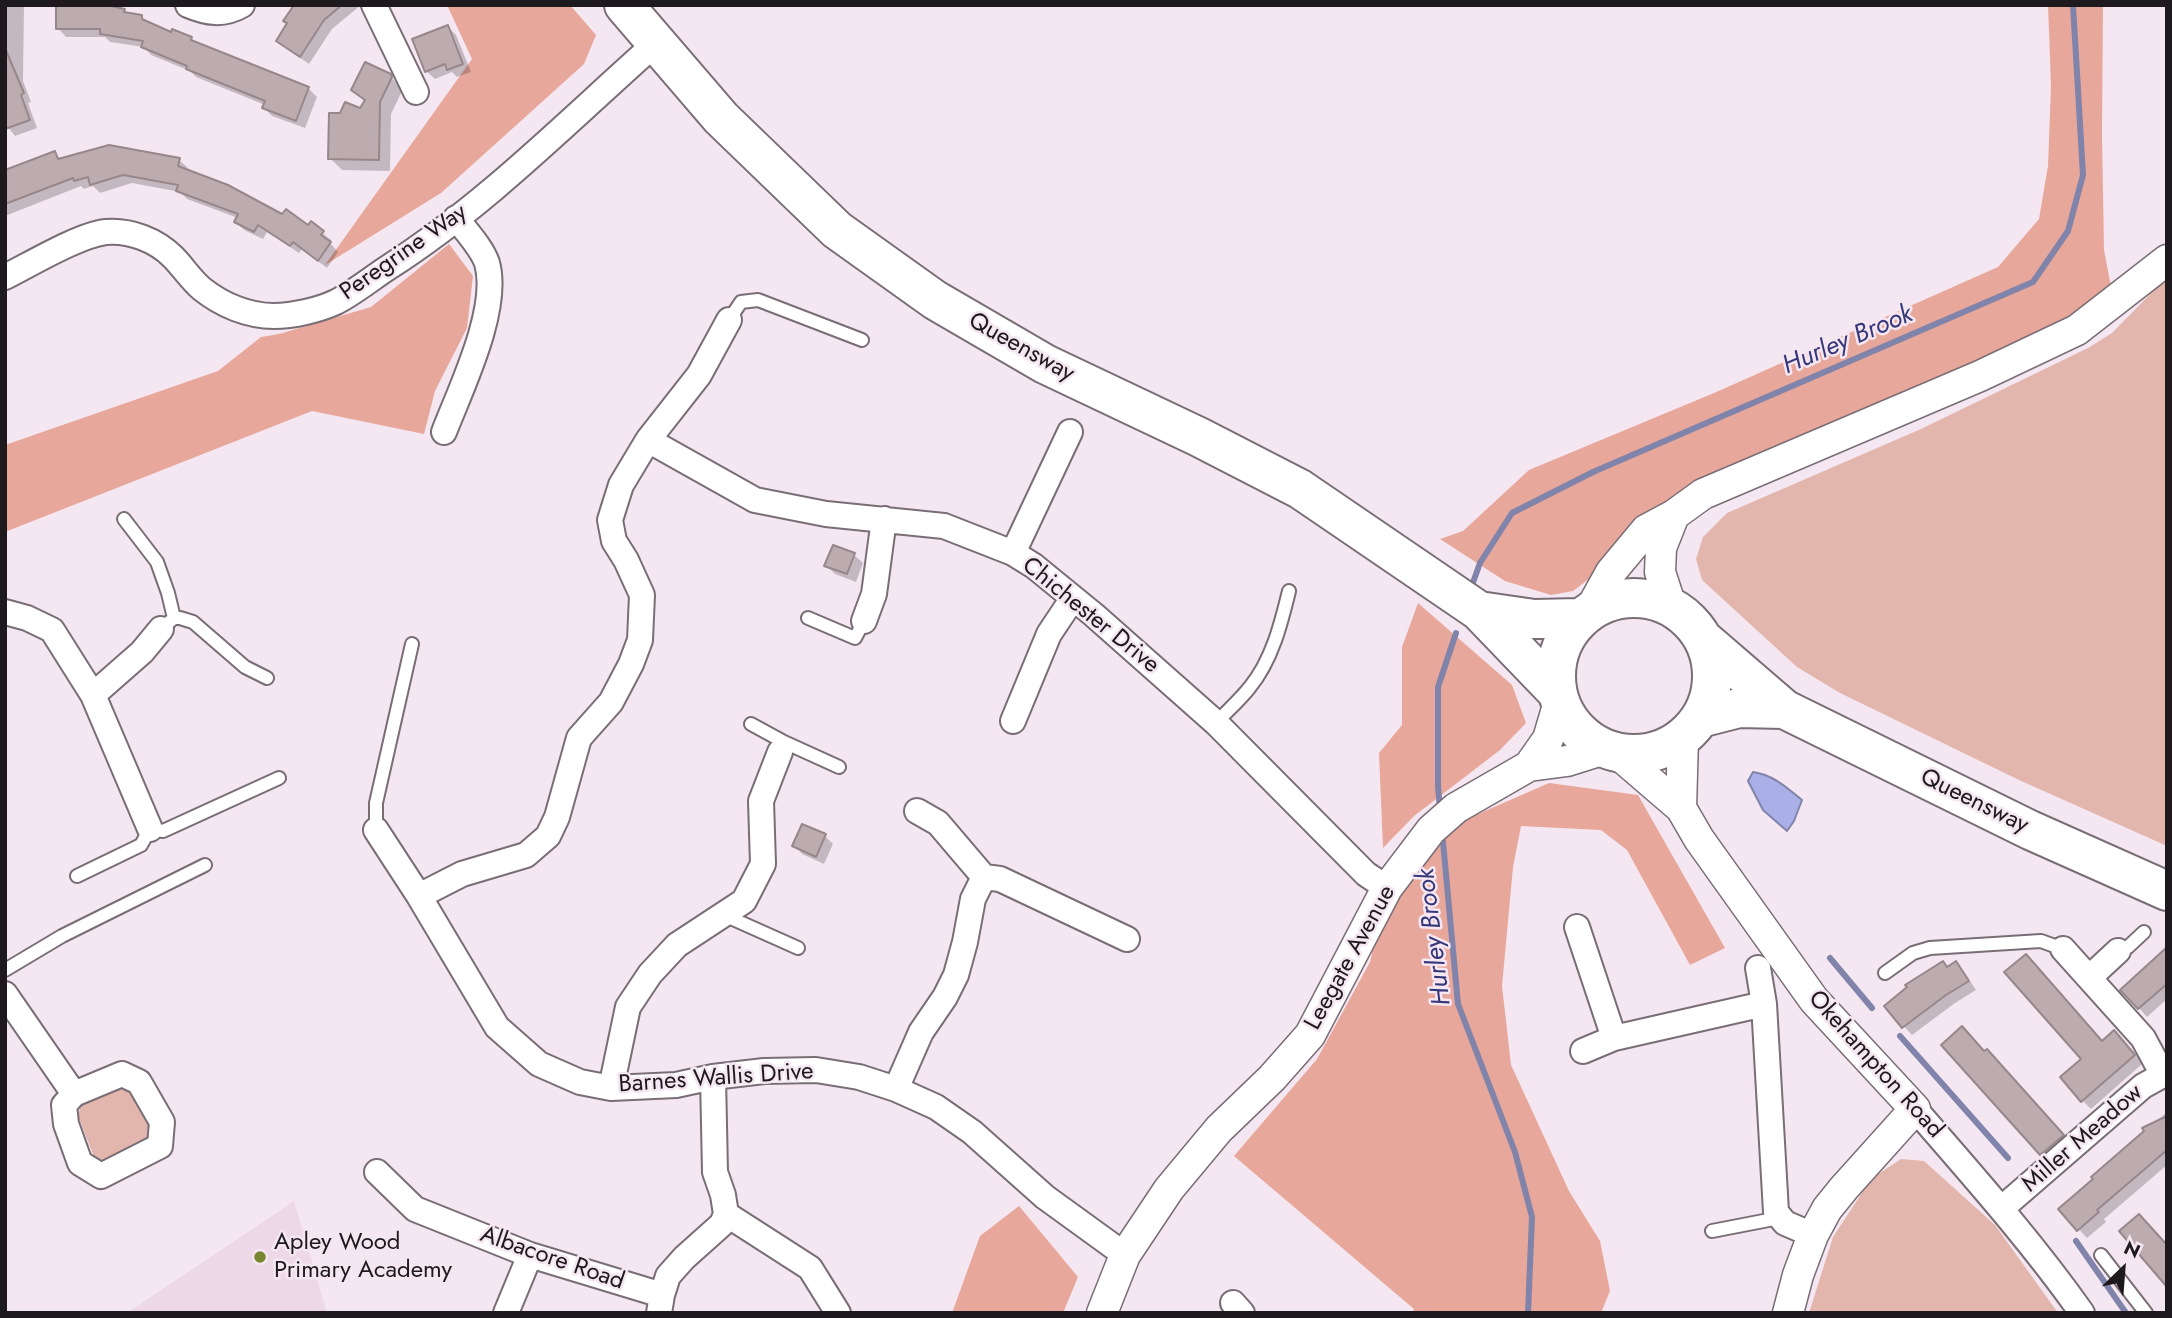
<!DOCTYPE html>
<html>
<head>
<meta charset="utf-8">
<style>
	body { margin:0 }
	#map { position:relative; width:2172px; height:1318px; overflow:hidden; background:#f5e7f1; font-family:Jost,sans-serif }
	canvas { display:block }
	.frame { position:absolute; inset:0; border:7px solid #1e191d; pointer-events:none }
	.north { position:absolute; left:2088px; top:1234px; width:70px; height:70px; -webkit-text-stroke:5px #f5e7f1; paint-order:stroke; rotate:25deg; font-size:19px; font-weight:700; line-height:28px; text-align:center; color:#1e191d }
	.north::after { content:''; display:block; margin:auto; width:24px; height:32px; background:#1e191d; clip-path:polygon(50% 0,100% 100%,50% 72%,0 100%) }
</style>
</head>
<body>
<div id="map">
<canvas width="2172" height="1318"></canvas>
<div class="frame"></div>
<div class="north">N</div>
</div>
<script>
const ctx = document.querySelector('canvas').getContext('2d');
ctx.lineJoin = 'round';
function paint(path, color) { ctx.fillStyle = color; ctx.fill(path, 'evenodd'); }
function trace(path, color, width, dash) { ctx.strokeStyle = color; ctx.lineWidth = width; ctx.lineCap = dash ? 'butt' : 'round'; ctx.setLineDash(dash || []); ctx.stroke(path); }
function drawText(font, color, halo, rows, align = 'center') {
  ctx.font = font + ' Jost,sans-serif'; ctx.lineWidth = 5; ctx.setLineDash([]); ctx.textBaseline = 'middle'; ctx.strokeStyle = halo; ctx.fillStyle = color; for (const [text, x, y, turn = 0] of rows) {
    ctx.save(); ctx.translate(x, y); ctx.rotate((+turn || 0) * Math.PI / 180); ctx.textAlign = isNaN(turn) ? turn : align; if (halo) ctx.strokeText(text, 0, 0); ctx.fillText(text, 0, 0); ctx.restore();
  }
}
paint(new Path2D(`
	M 294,1201 L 327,1313 L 127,1313 Z`), '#edd8e7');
paint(new Path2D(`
	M 2167,277 L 2167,846 L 2019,780 L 1840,693 L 1797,667 L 1702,580 L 1696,559 L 1703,537 L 1727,513 L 1921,429 L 2088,348 L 2112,333 Z
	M 122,1083 L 134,1087 L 154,1129 L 151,1139 L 105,1164 L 95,1159 L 78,1116 L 81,1104 Z
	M 1901,1159 L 1924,1161 L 1995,1225 L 2058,1313 L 1809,1313 L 1833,1237 L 1871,1179 Z`), '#e2b6ad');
paint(new Path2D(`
	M 447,5 L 570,5 L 596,35 L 584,64 L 441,193 L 325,265 L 472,59 Z
	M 2048,5 L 2103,5 L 2102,135 L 2104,250 L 2112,292 L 2032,346 L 1732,470 L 1573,591 L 1551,595 L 1505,581 L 1440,539 L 1463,531 L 1529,470 L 1714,393 L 1998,267 L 2039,219 L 2048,166 L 2051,86 Z
	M 449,244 L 473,276 L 467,328 L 435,391 L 424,434 L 312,411 L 5,532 L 5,445 L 218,371 L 261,337 L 279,334 L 371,307 Z
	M 1418,603 L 1512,685 L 1526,723 L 1500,750 L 1414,816 L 1383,848 L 1379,753 L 1402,725 L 1402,647 Z
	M 1549,783 L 1638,795 L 1725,948 L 1690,965 L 1627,850 L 1601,830 L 1521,826 L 1513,867 L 1502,986 L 1511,1065 L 1569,1191 L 1600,1241 L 1610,1291 L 1601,1313 L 1412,1313 L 1414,1309 L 1234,1156 L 1317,1059 L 1370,962 L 1387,888 L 1469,818 Z
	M 1019,1206 L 1078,1277 L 1063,1313 L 952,1313 L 980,1236 Z`), '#e7a79a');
const water = new Path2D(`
	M 1753,772 C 1774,775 1787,788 1802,800 L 1794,821 L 1787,831 L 1763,810 L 1748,781 Z`);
paint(water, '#aab0e7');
trace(water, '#8083aa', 2);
paint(new Path2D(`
	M 5,5 L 24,5 L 23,81 L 31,102 L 28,103 L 37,128 L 15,136 L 5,123 Z
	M 296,5 L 361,5 L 332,29 L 309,64 L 287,49 L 278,40 L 289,24 Z
	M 124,10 L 128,14 L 141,17 L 150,25 L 172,34 L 191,39 L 197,45 L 308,88 L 317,97 L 305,128 L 272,116 L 264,108 L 265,105 L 196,77 L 190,71 L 151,55 L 144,47 L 110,42 L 105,37 L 66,37 L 58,28 Z
	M 448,27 L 456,35 L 471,72 L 457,77 L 452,72 L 435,79 L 426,71 Z
	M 390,76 L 403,89 L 391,114 L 390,171 L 342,170 L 330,158 L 365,102 L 353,90 Z
	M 54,153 L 62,160 L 179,160 L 188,168 L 187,171 L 308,228 L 312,224 L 332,241 L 330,243 L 338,252 L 327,268 L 302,249 L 299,253 L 267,232 L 263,239 L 244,230 L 236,222 L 238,218 L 187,199 L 180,192 L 132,183 L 100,193 L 93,186 L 84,189 L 81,186 L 5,216 L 5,172 Z
	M 834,547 L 854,555 L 863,563 L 856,582 L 835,574 L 826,565 Z
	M 825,836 L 833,844 L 824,864 L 802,854 L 794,845 Z
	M 2167,949 L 2167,999 L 2147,1017 L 2123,990 Z
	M 1943,963 L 1948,968 L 1956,963 L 1964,972 L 1976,990 L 1955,1003 L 1912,1035 L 1886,1007 Z
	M 2122,1040 L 2141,1061 L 2141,1065 L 2091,1109 L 2082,1100 L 2083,1059 L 2102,1043 Z
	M 1944,1045 L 1985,1053 L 1995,1059 L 2071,1144 L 2050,1162 Z
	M 2167,1112 L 2167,1165 L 2104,1219 L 2106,1222 L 2087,1238 L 2060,1209 L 2095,1179 L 2093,1177 Z`), '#0003');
trace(new Path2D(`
	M 1471,588 L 1480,563 L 1512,513 L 1593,472 L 2033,282 L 2068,231 L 2083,175 L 2073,5
	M 1440,810 L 1438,786 L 1438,687 L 1456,633
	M 1442,831 L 1458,1004 L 1515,1152 L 1532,1217 L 1528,1313
	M 1830,958 L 1872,1008
	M 1900,1036 L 2008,1158
	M 2076,1241 L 2126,1313`), '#8083aa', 6);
const building = new Path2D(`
	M 56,5 L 106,5 L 125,9 L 124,12 L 142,15 L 142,19 L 171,32 L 172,29 L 192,37 L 191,40 L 309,87 L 296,121 L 262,108 L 265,101 L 186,69 L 187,66 L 141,47 L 143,41 L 100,34 L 100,29 L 56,29 Z
	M 294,5 L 342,5 L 324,20 L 300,57 L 276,41 L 287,23 L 283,21 Z
	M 448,25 L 463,64 L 447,70 L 445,64 L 425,72 L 412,39 Z
	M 5,48 L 24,93 L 21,95 L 30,120 L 5,129 Z
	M 365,62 L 391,74 L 392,77 L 380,102 L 379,160 L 328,159 L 329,113 L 340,113 L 345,102 L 360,108 L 365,100 L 351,90 Z
	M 109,145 L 180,158 L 178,166 L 228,185 L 282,214 L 286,209 L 308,225 L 311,221 L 324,231 L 321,235 L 331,242 L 318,261 L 293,242 L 290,246 L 258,225 L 254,232 L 234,222 L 238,214 L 176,191 L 178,185 L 123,175 L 90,185 L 88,177 L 74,181 L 73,178 L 5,204 L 5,170 L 55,151 L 58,159 Z
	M 833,545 L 855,553 L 847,574 L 824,566 Z
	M 802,824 L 826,834 L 816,857 L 792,846 Z
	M 2167,947 L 2167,984 L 2138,1009 L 2120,990 Z
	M 2026,954 L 2102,1041 L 2114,1030 L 2135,1055 L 2081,1102 L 2060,1077 L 2081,1059 L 2004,972 Z
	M 1943,961 L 1947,967 L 1956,961 L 1969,981 L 1946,995 L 1902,1028 L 1884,1006 L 1907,987 L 1905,985 Z
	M 1962,1026 L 1984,1051 L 1987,1049 L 2064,1135 L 2040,1155 L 1941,1045 Z
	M 2167,1116 L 2167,1150 L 2097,1210 L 2099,1212 L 2077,1231 L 2058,1209 L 2093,1179 L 2091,1177 L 2144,1131 L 2142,1128 Z
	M 2139,1214 L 2167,1245 L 2167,1287 L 2119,1231 Z`);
paint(building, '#bcabaf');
trace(building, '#97878b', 2);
const service = new Path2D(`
	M 729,320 L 741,302 L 758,300 L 862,340
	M 124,519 L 157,562 L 168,593 L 174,618
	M 808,618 L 855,638 L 864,621
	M 161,629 L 174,618 L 180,618 L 193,622 L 245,667 L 267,678
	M 1216,723 C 1227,711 1240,700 1250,687 C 1272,660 1281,624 1289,591
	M 751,724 L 784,742 L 782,748
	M 784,742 L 839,767
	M 376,830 L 376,803 L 412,644
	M 77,876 L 141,845 L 150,829 L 163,831 L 279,778
	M 724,915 L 798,948
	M 2118,951 L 2128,947 L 2144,932
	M 5,970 L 62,936 L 205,865
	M 1885,973 L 1913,953 L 1930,948 L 2041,941 L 2063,949
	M 1712,1231 L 1779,1218
	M 2101,1255 L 2146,1313`);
const minor = new Path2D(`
	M 188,5 C 207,13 223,16 242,5
	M 374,5 L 416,92
	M 5,277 C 31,264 79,235 106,232 C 130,230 156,240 173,257 C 183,267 191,280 202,289 C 222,305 248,316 274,316 C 293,316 319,310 336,302 C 354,293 372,278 389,267 C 487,204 569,120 656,43
	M 444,432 C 461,388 500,309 487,263 C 482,248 466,231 456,218
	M 648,440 L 755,500 L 826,514 L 944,526 L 1013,553 L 1034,566 L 1094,615 L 1216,723 L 1366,874 L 1387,888
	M 1013,553 L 1070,432
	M 5,612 L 27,618 L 52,630 L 93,695 L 150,829
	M 864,621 L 874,594 L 884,519
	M 93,695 L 142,652 L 161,629
	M 1013,721 L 1049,634 L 1073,598
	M 917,811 L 938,823 L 984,877
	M 376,830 L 419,896 L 497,1027 L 539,1064 L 580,1082 L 611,1088 L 676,1085 L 713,1077 L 764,1071 L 816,1070 L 859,1077 L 896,1089 L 936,1107 L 972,1132 L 1045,1197 L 1125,1255
	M 419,896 L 462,874 L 526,855 L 548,836 L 557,817 L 579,738 L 611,702 L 631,664 L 640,640 L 642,595 L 626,560 L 614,541 L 610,520 L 621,485 L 648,440 L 699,375 L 729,320
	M 1577,927 L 1614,1038
	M 2063,949 L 2143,1038 L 2163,1075
	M 1758,968 L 1764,1004 L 1776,1212 L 1785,1223 L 1813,1235
	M 2090,977 L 2118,951
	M 5,994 L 74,1094
	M 1583,1051 L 1614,1038 L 1764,1004
	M 122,1074 L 139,1082 L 162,1122 L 160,1146 L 101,1176 L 80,1163 L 66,1124 L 64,1105 L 74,1094 Z
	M 611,1088 L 628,1007 L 650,974 L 677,945 L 744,901 L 763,864 L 761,801 L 780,752
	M 896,1089 L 921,1032 L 945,997 L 956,975 L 965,942 L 973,899 L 984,877 L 1000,879 L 1127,939
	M 1915,1109 C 1973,1176 2031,1241 2082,1313
	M 377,1172 L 415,1209 L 530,1255 L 662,1295
	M 2001,1209 L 2143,1086 L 2163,1075 L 2167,1074
	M 726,1214 L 810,1268 L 838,1313
	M 1233,1303 L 1242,1313
	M 506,1313 L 530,1255
	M 659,1313 L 662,1295 L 668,1276 L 684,1258 L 722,1224 L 726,1214 L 723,1195 L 715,1172 L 713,1077`);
const tertiary = new Path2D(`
	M 1671,606 L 1660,572 L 1661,548 L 1674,515
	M 1590,610 L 1611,572 L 1646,530 L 1674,515 L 1703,494 L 1980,376 L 2077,330 L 2167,260
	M 1617,753 L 1681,808 L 1699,839 L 1814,1000 L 1915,1109 L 1844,1188 L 1827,1209 L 1813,1235 L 1798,1275 L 1788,1313
	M 1529,766 L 1548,739 L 1559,702
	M 1681,808 L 1683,738
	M 1102,1313 L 1125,1255 L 1169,1189 L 1219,1129 L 1272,1078 L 1310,1035 L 1387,888 L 1431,830 L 1456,808 L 1529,766 L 1567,761 L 1605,749`);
const primary = new Path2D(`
	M 624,5 L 721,118 L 837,230 L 935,300 L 1045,364 L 1199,437 L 1300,489 L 1479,611 L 1556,691
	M1556 676a78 78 0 1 1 156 0a78 78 0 1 1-156 0Z
	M 1479,611 L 1534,619 L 1580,618
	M 1704,640 L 1784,709 L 2030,830 L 2167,891
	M 1700,718 L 1739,708 L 1784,709`);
trace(service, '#796d76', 16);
trace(minor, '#796d76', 28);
trace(tertiary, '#796d76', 33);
trace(primary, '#796d76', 42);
trace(service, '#fff', 12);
trace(minor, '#fff', 24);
trace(tertiary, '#fff', 30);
trace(primary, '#fff', 38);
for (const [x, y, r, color] of [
	[260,1257,7,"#7a8532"]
]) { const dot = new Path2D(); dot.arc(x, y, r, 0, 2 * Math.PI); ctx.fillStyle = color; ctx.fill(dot); trace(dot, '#f5e7f1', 2.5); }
drawText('24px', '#1e191d', '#f5e7f1', [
	["Peregrine Way",404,253,-35],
	["Queensway",1021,348,29],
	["Chichester Drive",1090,616,39],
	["Queensway",1974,802,26],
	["Leegate Avenue",1351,958,-61],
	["Okehampton Road",1875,1065,48],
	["Barnes Wallis Drive",716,1079,-4],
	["Miller Meadow",2083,1139,-41],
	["Albacore Road",552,1259,19]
]);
drawText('24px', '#1e191d', '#f5e7f1', [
	["Apley Wood",274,1243],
	["Primary Academy",274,1271]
], 'left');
drawText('italic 26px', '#363778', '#f5e7f1', [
	["Hurley Brook",1848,341,-23],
	["Hurley Brook",1435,937,-97]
]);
</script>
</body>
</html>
